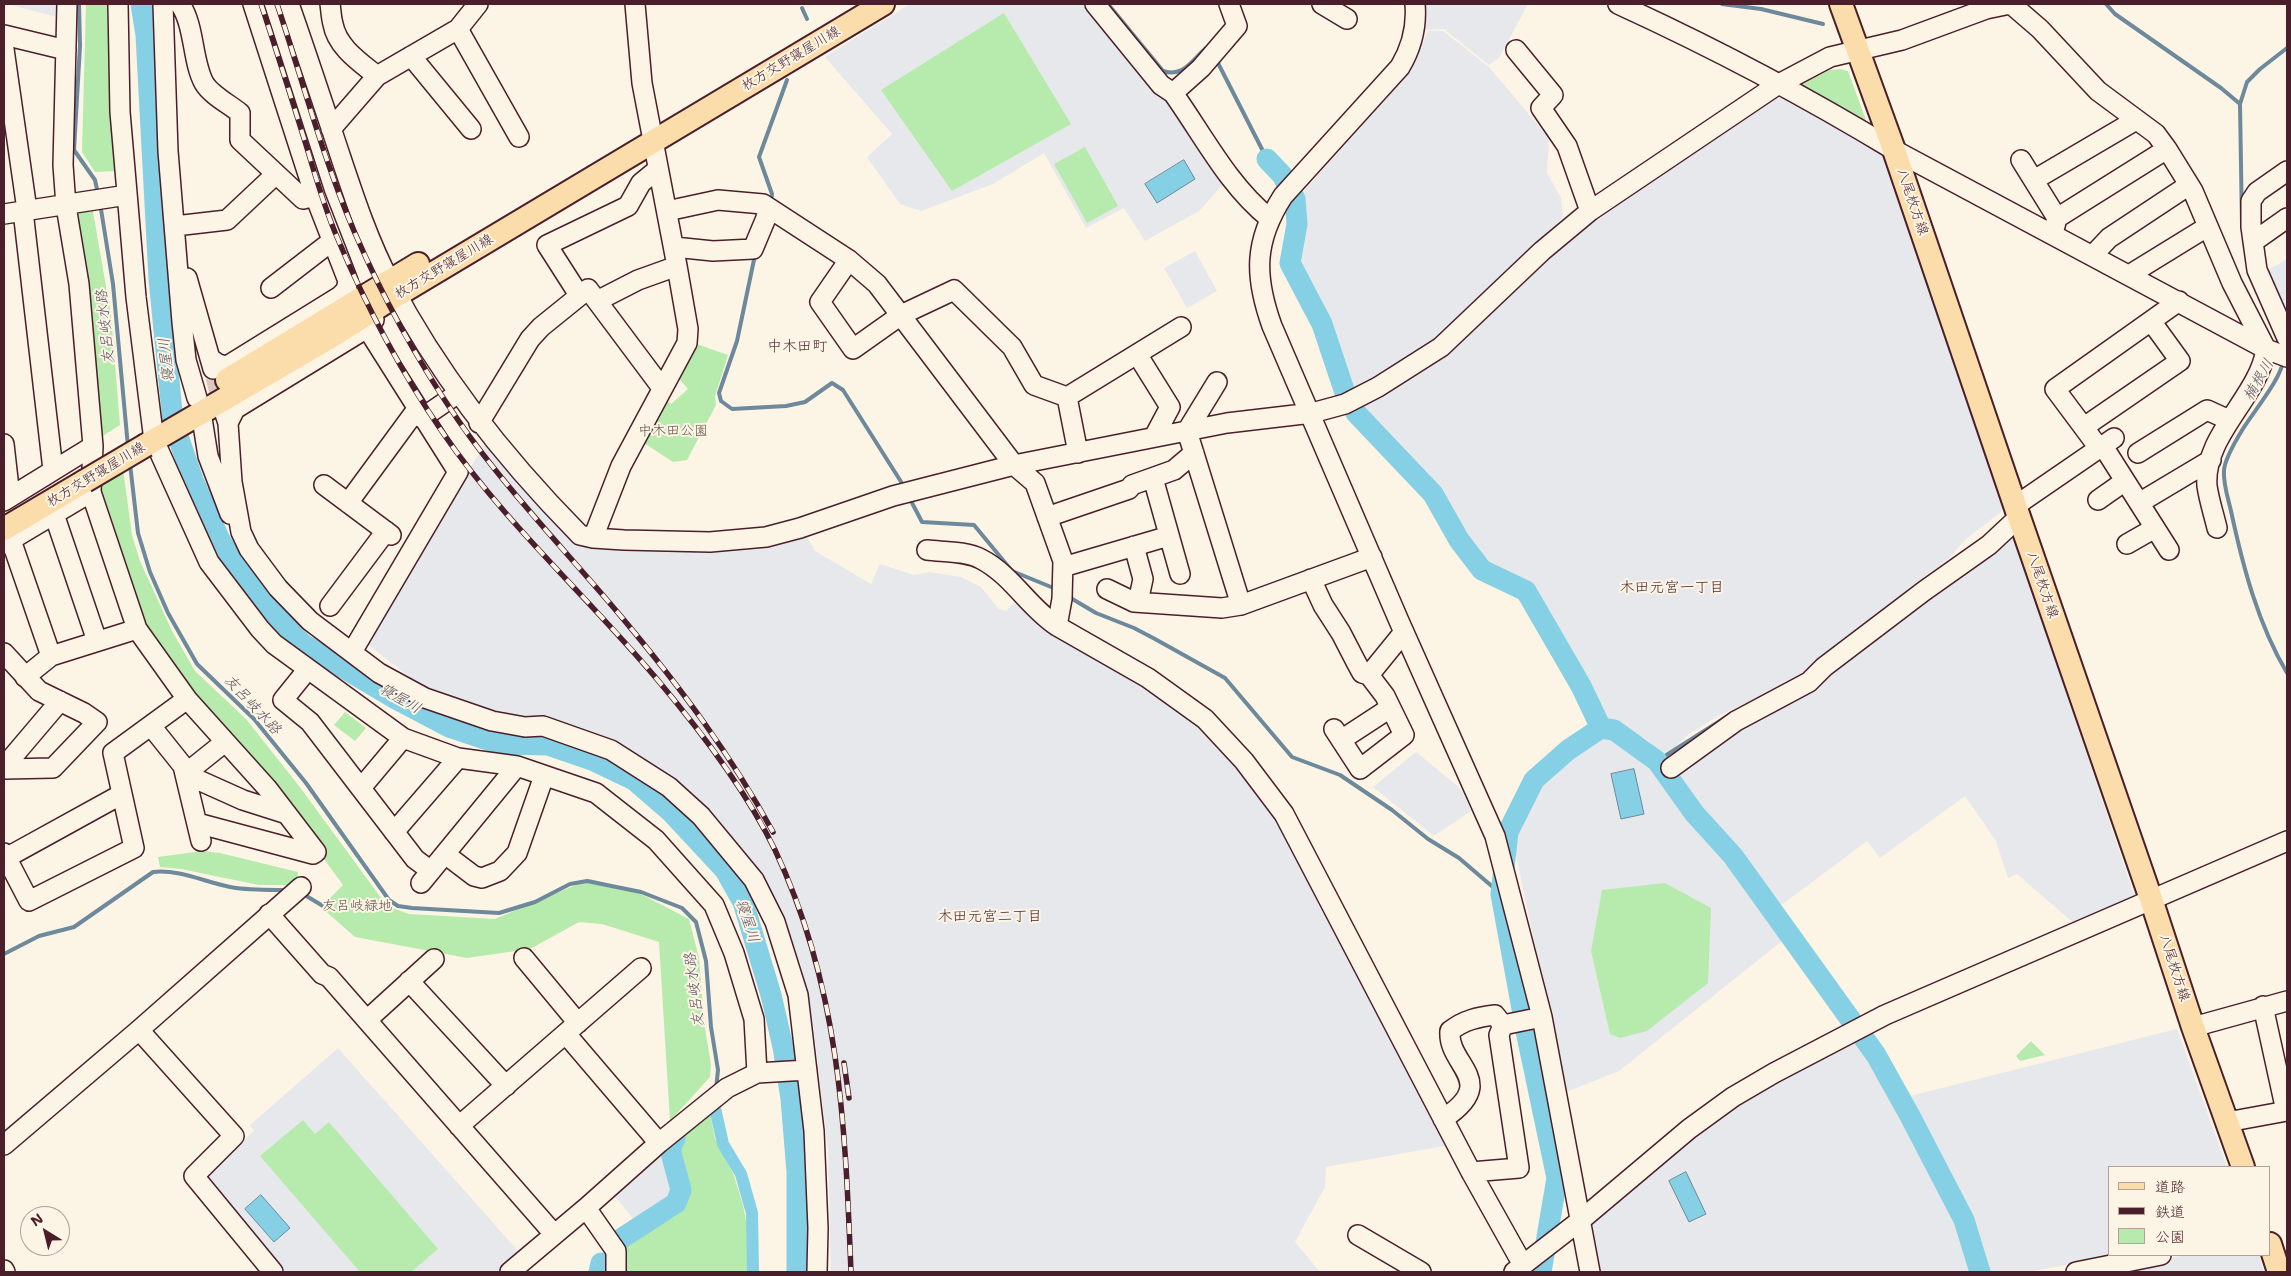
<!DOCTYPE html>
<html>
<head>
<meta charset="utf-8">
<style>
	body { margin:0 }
	#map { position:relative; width:2291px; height:1276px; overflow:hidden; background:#fcf5e5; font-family:"Shantell Sans","Klee One",sans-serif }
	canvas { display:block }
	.frame { position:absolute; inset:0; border:5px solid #4a1f2b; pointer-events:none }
	.legend { position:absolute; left:2108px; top:1166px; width:162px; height:90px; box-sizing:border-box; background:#fcf5e5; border:1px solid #b59f9b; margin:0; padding:6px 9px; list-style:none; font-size:15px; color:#4a1f2b }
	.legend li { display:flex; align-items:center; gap:10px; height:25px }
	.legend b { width:25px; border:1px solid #b59f9b }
	.north { position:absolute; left:20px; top:1206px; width:50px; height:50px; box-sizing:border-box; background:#fcf5e5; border:1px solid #b59f9b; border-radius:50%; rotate:324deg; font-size:14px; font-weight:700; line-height:20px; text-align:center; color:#4a1f2b }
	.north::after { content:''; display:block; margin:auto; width:18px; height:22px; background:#4a1f2b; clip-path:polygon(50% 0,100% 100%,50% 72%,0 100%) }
</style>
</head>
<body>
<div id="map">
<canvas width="2291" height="1276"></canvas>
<div class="frame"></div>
<ul class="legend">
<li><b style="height:6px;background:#fbddab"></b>道路</li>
<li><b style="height:6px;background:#4a1f2b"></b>鉄道</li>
<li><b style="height:14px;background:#b6ebad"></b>公園</li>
</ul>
<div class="north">N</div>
</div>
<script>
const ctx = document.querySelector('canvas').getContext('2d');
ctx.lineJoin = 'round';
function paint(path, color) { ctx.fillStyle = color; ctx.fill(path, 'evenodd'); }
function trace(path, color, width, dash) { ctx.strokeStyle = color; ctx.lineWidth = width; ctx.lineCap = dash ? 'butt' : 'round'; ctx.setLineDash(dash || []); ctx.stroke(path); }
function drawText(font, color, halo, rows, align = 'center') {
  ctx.font = font + ' "Shantell Sans","Klee One",sans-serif'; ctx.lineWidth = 4; ctx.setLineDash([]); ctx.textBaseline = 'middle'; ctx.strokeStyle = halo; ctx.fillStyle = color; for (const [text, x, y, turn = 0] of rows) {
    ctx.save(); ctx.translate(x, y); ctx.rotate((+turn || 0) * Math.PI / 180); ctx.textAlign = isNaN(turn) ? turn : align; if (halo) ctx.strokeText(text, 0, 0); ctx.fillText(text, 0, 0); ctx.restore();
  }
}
paint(new Path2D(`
	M 7,4 L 57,4 L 57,17 Z
	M 910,4 L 1088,4 L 1184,114 L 1226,181 L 1199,211 L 1145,241 L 1124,208 L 1086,228 L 1044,153 L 993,184 L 921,211 L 900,204 L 867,157 L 892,134 L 825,57 Z
	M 1422,4 L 1528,4 L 1499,58 L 1489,65 L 1444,29 L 1426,30 Z
	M 1428,31 L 1443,31 L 1489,67 L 1549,138 L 1547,173 L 1561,198 L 1563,218 L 1435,341 L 1394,367 L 1351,390 L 1327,323 L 1299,259 L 1298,243 L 1303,225 L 1303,192 L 1411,71 Z
	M 1775,98 L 1789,98 L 1879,144 L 2002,507 L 2001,512 L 1967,538 L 1948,559 L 1822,655 L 1805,672 L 1761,696 L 1718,716 L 1689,734 L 1674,748 L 1660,754 L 1649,741 L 1609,721 L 1524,585 L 1489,570 L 1480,562 L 1441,501 L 1377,427 L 1362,405 L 1461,340 L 1565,243 L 1596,218 Z
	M 1195,251 L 1217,291 L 1187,308 L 1164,268 Z
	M 2287,259 L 2287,324 L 2263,273 Z
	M 487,440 L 587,544 L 806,535 L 815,551 L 871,584 L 880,564 L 914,575 L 929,572 L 961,577 L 981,587 L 999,609 L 1006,611 L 1017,600 L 1037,612 L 1049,633 L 1139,681 L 1215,738 L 1278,817 L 1450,1145 L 1326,1167 L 1325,1187 L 1295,1242 L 1320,1272 L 831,1272 L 828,1149 L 814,1032 L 801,965 L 769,890 L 741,848 L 717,818 L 679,783 L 618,746 L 581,729 L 538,718 L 487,711 L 463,705 L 416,682 L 366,643 Z
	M 2012,532 L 2135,898 L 2077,926 L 2017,874 L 2008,878 L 1996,841 L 1965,796 L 1880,858 L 1867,841 L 1780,906 L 1738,853 L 1698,812 L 1673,775 Z
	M 1601,732 L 1613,733 L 1654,763 L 1693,816 L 1730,858 L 1787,937 L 1619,1071 L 1566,1092 L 1511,832 L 1536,782 L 1569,752 Z
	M 1416,752 L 1461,789 L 1471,811 L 1434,836 L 1373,787 Z
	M 2177,1029 L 2227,1167 L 2110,1167 L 2110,1255 L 2119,1255 L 2028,1272 L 1985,1272 L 1967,1217 L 1906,1097 Z
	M 1859,1039 L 1903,1113 L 1976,1272 L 1600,1272 L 1591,1219 L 1698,1132 L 1767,1087 Z
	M 338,1048 L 519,1252 L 496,1272 L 284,1272 L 201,1178 L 254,1131 L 250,1125 Z
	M 664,1146 L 677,1184 L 677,1197 L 672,1204 L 635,1221 L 612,1193 Z
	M 2185,1255 L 2259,1255 L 2264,1272 L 2102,1272 Z`), '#e7e8eb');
paint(new Path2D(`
	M 86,4 L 108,4 L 116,171 L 95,172 L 82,152 Z
	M 1004,13 L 1071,124 L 952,191 L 881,90 Z
	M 1840,69 L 1848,71 L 1868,126 L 1794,88 L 1830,70 Z
	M 1085,147 L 1118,206 L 1087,223 L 1054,164 Z
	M 92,206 L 111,315 L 120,425 L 98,439 L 75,208 Z
	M 691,342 L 728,355 L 715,396 L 716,405 L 687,460 L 673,462 L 638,439 L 662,395 L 671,404 L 688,389 L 675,374 Z
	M 123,469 L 132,535 L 140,561 L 172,631 L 195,671 L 246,719 L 299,786 L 387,906 L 409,914 L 495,919 L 590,879 L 635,891 L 689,919 L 699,958 L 704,1022 L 711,1065 L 710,1077 L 670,1121 L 659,942 L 602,924 L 579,922 L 530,949 L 467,958 L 355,937 L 321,907 L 343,885 L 305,833 L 148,642 L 98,505 L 102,481 Z
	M 345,712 L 366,728 L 355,741 L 334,725 Z
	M 202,851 L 220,853 L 298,872 L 297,885 L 259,885 L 181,869 L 160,867 L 158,857 Z
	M 1665,883 L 1711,908 L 1708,983 L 1647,1031 L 1620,1038 L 1610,1034 L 1591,951 L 1602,890 Z
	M 2031,1041 L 2045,1055 L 2020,1061 L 2016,1056 Z
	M 710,1113 L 715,1139 L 733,1173 L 743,1205 L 749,1238 L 748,1272 L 621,1272 L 621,1240 L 677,1204 C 685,1186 676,1167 671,1148 L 676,1140 Z
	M 303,1120 L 315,1134 L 329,1122 L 438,1249 L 411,1272 L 360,1272 L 260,1156 Z`), '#b6ebad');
const water = new Path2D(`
	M 1184,160 L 1195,179 L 1157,203 L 1145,184 Z
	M 1634,769 L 1644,814 L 1621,819 L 1611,774 Z
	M 1686,1172 L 1706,1214 L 1689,1222 L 1669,1181 Z
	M 261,1195 L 290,1228 L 274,1242 L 245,1209 Z`);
paint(water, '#85d0e5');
trace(water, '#6d899b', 1);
trace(new Path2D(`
	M 79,4 L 80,46 L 74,150 L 95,180 L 98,194
	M 1108,4 L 1163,71 C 1183,78 1192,60 1206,48
	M 1722,4 L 1761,9 L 1823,24
	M 2106,4 L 2115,14 L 2221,88 L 2240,104
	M 802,8 L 807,19
	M 1218,63 L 1267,159
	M 100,203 L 113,284 L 128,447
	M 771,203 L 772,194 L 759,157 L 787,80
	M 2242,226 L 2240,104 L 2247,82 L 2260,69 L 2287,48
	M 755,255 L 737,341 L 719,393 L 721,401 L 732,409 L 786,406 L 805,402 L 832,383 L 843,390 L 905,488
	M 2283,360 C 2283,377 2250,416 2241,432 C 2235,442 2225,459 2224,470 C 2223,484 2228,498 2231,511 C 2243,567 2258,624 2287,673
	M 130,464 L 138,533 L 150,572 L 168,613 L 197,664 L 254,719 L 306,783 L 389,900 L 398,906 L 412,908 L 499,913 L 535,902 L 570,884 L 587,881 L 641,892 L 682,908 L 696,922 L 706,961 L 711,1027 L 718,1070 L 716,1089
	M 909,497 L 922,522 L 974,525 L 1012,571 L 1056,589
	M 1069,597 L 1096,613 L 1134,628 L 1155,639 L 1225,678 L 1292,757 L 1340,775 L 1392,810 L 1428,839 L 1459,858 L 1501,894
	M 1657,761 L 1734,712
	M 303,894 L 323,906
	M 4,954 L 39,936 L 74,927 L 153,872 C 182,869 208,884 236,888 C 252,890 270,890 286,890`), '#6d899b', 4);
trace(new Path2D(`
	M 715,1108 L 723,1144 L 741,1174 L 752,1213 L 753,1272`), '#85d0e5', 12);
trace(new Path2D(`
	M 141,4 L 146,35 L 159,279 L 173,422 L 193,480 L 220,540 L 240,572 L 263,603 L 303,644 L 394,698 L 449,727 L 500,744 L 548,745 L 592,760 L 634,780 L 671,812 L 725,870 L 743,902 L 771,995 L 783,1047 L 791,1099 L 797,1172 L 797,1272
	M 1267,159 L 1282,175 L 1295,199 L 1297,224 L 1290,263 L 1322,324 L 1344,390 L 1356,413 L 1433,494 L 1459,540 L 1482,570 L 1526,591 L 1581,686 L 1601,728 L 1614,730 L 1657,761 L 1694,813 L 1733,856 L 1876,1055 L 1910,1116 L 1964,1220 L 1980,1272
	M 619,1240 L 676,1203 L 681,1190 L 670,1149 L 675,1139
	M 599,1272 L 601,1263
	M 1541,1272 L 1557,1178 L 1527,1036 L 1501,894 L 1508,832 L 1534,780 L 1568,750 L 1601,728`), '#85d0e5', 21);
trace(new Path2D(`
	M 215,377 L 224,411`), '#d8cac0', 19, [19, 9]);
const minor = new Path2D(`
	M 67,4 L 63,165 L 66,206 L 79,284 L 93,446 L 91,492 L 137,629 L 187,699 L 267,788 L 316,852
	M 118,4 L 120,112 L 136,297 L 152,425 L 154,440 L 209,562 L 260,629 L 274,644 L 403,738 L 458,758 L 517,766 L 596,793 L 656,840 L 714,905 L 734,953 L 754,1019 L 757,1073
	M 163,4 L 168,151 L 182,322 L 186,360 L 197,398
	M 180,4 C 195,26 192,61 204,83 C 211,95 229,104 240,113 L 240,140 L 303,199 L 315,196
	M 289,4 C 307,55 324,107 341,158 C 355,200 369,242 390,282 C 439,376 506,460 580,535 L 593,538 L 624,540 L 710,542 L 766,537 L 800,528 L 893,496 L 1014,465 L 1227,423 L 1312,413 L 1345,404 L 1378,387 L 1441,347 L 1542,251 L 1590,211 L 1777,85 L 1830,57 L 1902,40 L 1986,9 L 2010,4
	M 330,4 C 331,10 331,17 333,24 C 337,47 360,62 377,76
	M 1095,4 L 1161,85 L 1173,93 C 1203,135 1228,185 1269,218
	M 1322,4 L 1347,19
	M 1415,4 C 1417,27 1412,47 1400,67 L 1283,196 C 1254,241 1254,276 1272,326 L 1399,621 L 1495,836 L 1542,1017 L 1590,1272
	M 1618,4 C 1712,47 1805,96 1894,150 L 2266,349 L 2287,357
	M 2011,4 L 2040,29 L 2098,91 L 2156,134 L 2167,149 L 2193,191 L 2232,283 L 2266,349 C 2259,397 2203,435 2207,486 C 2209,500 2214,515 2217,528
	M 458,29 L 519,137
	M 4,35 L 66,50
	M 4,49 L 27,210
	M 1516,50 L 1553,95 L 1541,108 L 1567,146 L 1590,211
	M 411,56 L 471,129
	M 1173,93 L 1201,68 L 1237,26 L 1229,4
	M 331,129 L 377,76 L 458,29 L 478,4
	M 2021,160 L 2057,218 L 2054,230
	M 2287,171 L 2257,192 L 2251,201 L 2251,227 L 2257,270 L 2287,338
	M 2034,180 L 2136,120
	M 23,211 L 53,470
	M 667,211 L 718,200 L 763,204 L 849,260 L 877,284 L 1014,465 L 1035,483 L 1063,561 L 1062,599 L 1057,626 L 1148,678 L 1205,719 L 1244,761 L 1284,814 L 1471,1172 L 1523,1265
	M 4,214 L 127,195
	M 2057,218 L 2167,149
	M 175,226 L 227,220 L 276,174
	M 2253,242 L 2287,218
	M 674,247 L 713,251 L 753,249 L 766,218 L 767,207
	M 2093,255 L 2109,238 L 2189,185
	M 849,260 L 820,302 L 853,349 L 901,315 L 954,290 L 1012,347 L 1034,385 L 1067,397
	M 2129,275 L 2207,227
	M 187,278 L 213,369
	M 271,288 L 332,241
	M 579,295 L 547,245 L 628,206 L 641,183 L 658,169
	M 597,301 L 638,280 L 677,266
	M 1137,354 L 1170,407 L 1154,437
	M 210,358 L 218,364 L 227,366 L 340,296 L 346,290 L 348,281 L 315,196 L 253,4
	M 1217,382 L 1187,431 L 1241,605
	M 224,411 L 228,423 L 232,482 L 241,532 L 249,549 L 278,588 L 310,621 L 379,673 L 425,698 L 492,721 L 525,727 L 543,726 L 611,750 L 669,787 L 701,816 L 754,880 L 775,922 L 798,995 L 814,1131 L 818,1228 L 817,1272
	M 201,412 L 208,456 L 230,514
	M 422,418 L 457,394
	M 228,423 L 235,409 L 367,328 L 374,320
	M 479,423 L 530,339 L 541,327 L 588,289 L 662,388
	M 2084,427 L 2180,361 L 2151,321
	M 4,444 L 10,497
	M 2103,446 L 2169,550
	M 2099,448 L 2055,389 L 2179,301
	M 1078,453 L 1067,397 L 1181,327
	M 2138,453 L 2207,410 L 2229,420
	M 1153,478 L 1180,574
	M 324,485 L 391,535
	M 2098,500 L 2125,481
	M 4,501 L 93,446
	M 348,503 L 417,409
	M 2139,503 L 2211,460
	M 2015,506 L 2114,438
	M 54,514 L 97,641
	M 1047,517 L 1129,489 L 1132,485 L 1174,470 L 1194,453
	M 593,538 L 621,466 L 687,343 L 688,329 L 677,266 L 642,83 L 635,4
	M 11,540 L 51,656
	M 4,544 L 91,492
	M 2127,544 L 2155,528
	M 1134,546 L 1143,579 L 1138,602
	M 927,550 C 944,552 966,551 981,559 C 1012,575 1029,608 1057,626
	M 1063,567 L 1169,536
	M 1311,579 L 1323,605 L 1341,633 L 1356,662 L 1362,673 L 1369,675 L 1385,696 L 1404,735 L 1360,769 L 1334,729
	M 1107,589 L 1134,602 L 1222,608 L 1241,605 L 1372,557
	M 330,606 L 386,531
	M 352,652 L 458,472 L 367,328
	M 4,653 L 39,691 L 84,713 L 97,722 L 53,768 L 4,769
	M 308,669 L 283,700 L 310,722 L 415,859 L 431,871
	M 1369,675 L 1404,632
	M 25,677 L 51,656 L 137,629
	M 151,726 L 183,766 L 201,841
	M 1341,740 L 1390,708
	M 225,742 L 185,774 L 243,800 L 287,814
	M 4,767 L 60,701
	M 1671,768 L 1736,721 L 1809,682 L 1824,667 L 1924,591 L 1989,545 L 2019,517
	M 361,788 L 403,738
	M 197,823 L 313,854 L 316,852
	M 394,832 L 458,758
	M 4,853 L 29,901 L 134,848 L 113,753 L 187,699
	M 445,854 L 474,876 L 482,878 L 500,871 L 517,853 L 544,776
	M 4,859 L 122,794
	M 421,883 L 517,766
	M 269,914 L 322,974 L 329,977 L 554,1234
	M 524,958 L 578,1023
	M 409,981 L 506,1086
	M 2263,1006 L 2286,1111
	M 367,1020 L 434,959
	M 2193,1027 L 2287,1001
	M 139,1030 L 234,1136 L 194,1176 L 273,1272
	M 566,1034 L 659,1143
	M 1443,1119 C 1501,1081 1447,1066 1450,1031 C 1464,1020 1478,1017 1495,1015 L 1503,1025
	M 2227,1122 L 2287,1111
	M 459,1126 L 641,968
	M 4,1145 L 139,1030 L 301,887
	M 1471,1172 L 1519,1168 L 1499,1035 L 1503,1025 L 1542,1017
	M 1358,1235 L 1421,1272
	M 4,1270 L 5,1272
	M 510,1272 L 586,1208
	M 616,1272 L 616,1251 L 586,1208 L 659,1143 L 727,1088 L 757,1073 L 807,1070
	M 1514,1272 L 1581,1220 L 1689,1129 L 1733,1097 L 1774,1073 L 1885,1015 L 2287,841
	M 2076,1272 L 2161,1255`);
const major = new Path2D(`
	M 1841,4 L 1894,150 L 2019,517 L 2151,899 L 2193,1027 L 2243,1167
	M 227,380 L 418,264
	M 146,445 L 334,335 L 397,295 L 883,4
	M 4,529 L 85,481
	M 2270,1244 L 2279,1272`);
trace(minor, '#4a1f2b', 22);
trace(major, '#4a1f2b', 26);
trace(minor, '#fcf5e5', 19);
trace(major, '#fbddab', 22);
const rail = new Path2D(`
	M 261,4 C 277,52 292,100 307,148 C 316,178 325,209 337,237 C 366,306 401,372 443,433 C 504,522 587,596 656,678 C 699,729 746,790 775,850 C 840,988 845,1123 851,1272
	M 277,4 C 302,78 323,159 354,231 C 383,298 417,360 458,420 C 507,491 569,554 624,620 C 680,687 731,755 773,832
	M 844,1063 L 849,1098`);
trace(rail, '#4a1f2b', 5.5);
trace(rail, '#fcf5e5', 4, [11]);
const majorBridge = new Path2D(`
	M 85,481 L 146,445`);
trace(majorBridge, '#4a1f2b', 26, []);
trace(majorBridge, '#fbddab', 22);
drawText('14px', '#4a1f2b', '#fcf5e5', [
	["枚方交野寝屋川線",791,59,-31],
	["八尾枚方線",1912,202,71],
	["枚方交野寝屋川線",444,267,-31],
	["枚方交野寝屋川線",96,475,-31],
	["八尾枚方線",2042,585,71],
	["八尾枚方線",2174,968,72]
]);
drawText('14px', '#65524c', '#fcf5e5', [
	["中木田公園",673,431],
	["友呂岐緑地",357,906]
]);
drawText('italic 15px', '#5c5463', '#fcf5e5', [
	["友呂岐水路",106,327,-96],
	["寝屋川",167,360,-96],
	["楠根川",2259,380,-60],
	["寝屋川",400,699,30],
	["友呂岐水路",252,705,47],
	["寝屋川",747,921,72],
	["友呂岐水路",695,990,-97]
]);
drawText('15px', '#4a1f2b', '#fcf5e5', [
	["中木田町",797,347],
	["木田元宮一丁目",1672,588],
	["木田元宮二丁目",990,917]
]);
</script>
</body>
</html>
